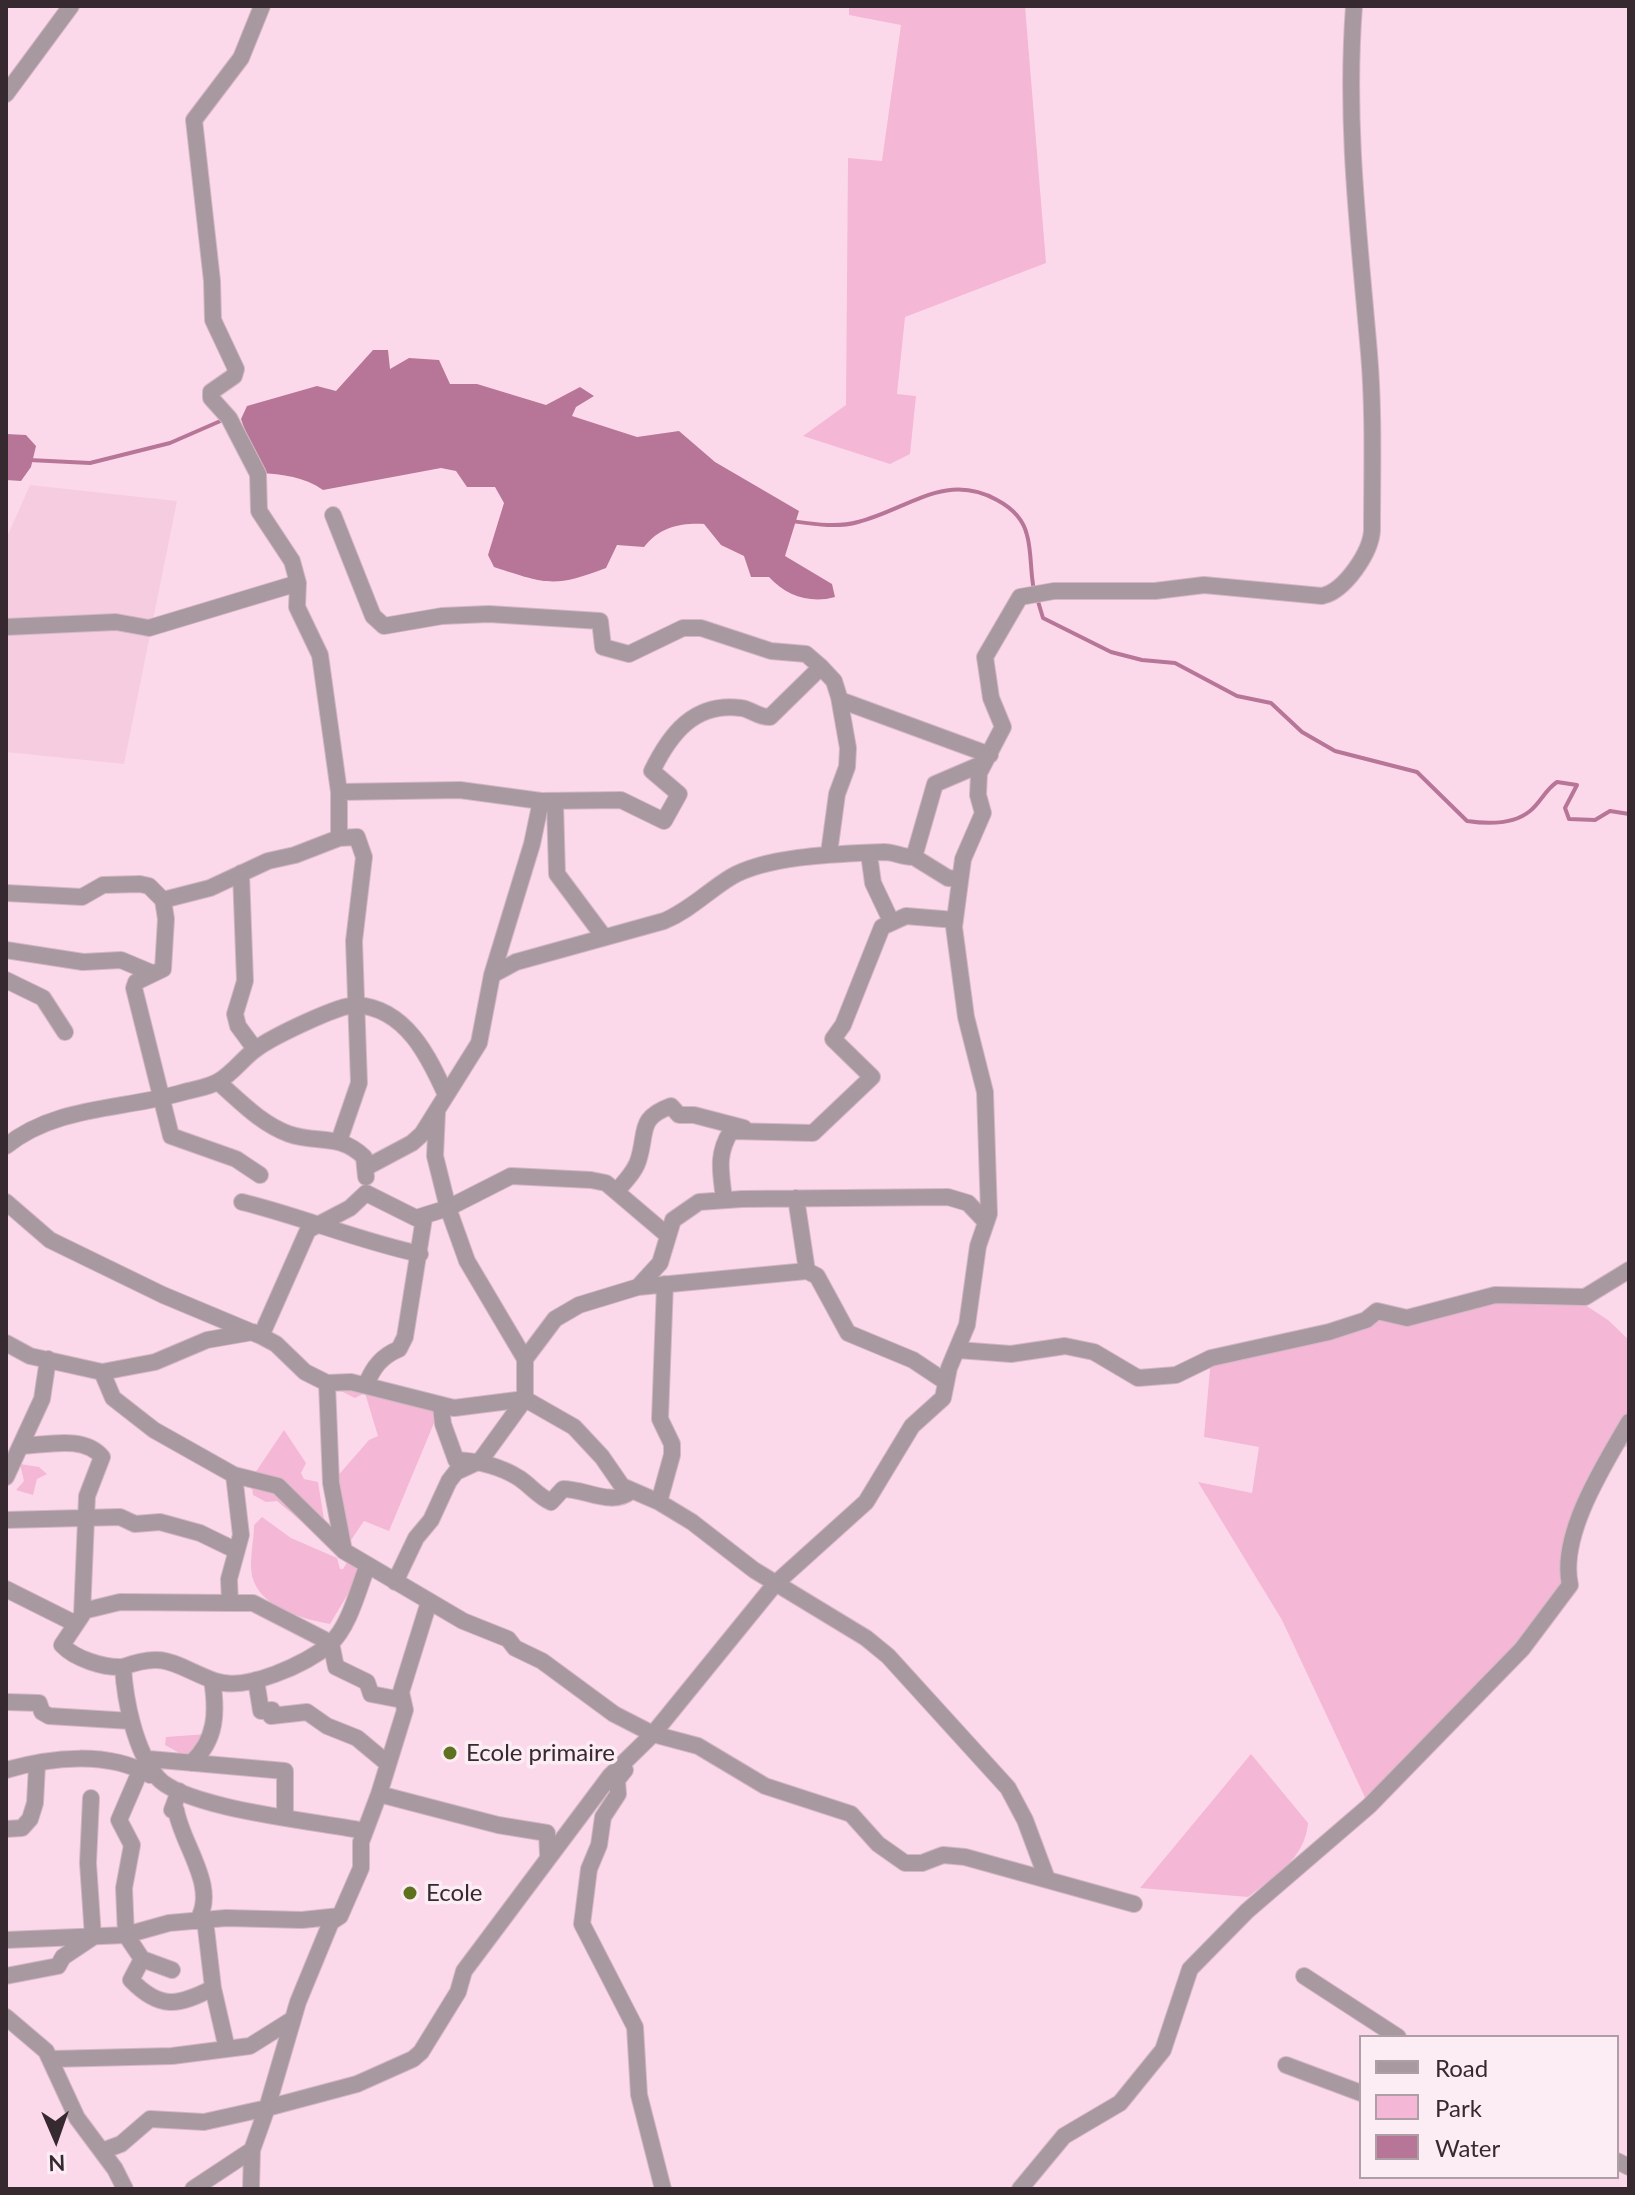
<!DOCTYPE html>
<html>
<head>
<meta charset="utf-8">
<style>
	body { margin:0 }
	#map { position:relative; width:1635px; height:2195px; overflow:hidden; background:#fcd9ea; font-family:Lato,sans-serif }
	canvas { display:block }
	.frame { position:absolute; inset:0; border:8px solid #36292f; pointer-events:none }
	.legend { position:absolute; left:1359px; top:2035px; width:260px; height:144px; box-sizing:border-box; background:#fcedf4; border:2px solid #ad9fa5; margin:0; padding:10px 14px; list-style:none; font-size:24px; color:#36292f }
	.legend li { display:flex; align-items:center; gap:16px; height:40px }
	.legend b { width:40px; border:2px solid #ad9fa5 }
	.north { position:absolute; left:16px; top:2099px; width:80px; height:80px; -webkit-text-stroke:6px #fcedf4; paint-order:stroke; rotate:178deg; font-size:22px; font-weight:700; line-height:32px; text-align:center; color:#36292f }
	.north::after { content:''; display:block; margin:auto; width:28px; height:36px; background:#36292f; clip-path:polygon(50% 0,100% 100%,50% 72%,0 100%) }
</style>
</head>
<body>
<div id="map">
<canvas width="1635" height="2195"></canvas>
<div class="frame"></div>
<ul class="legend">
<li><b style="height:10px;background:#a899a0"></b>Road</li>
<li><b style="height:22px;background:#f4b7d6"></b>Park</li>
<li><b style="height:22px;background:#b77698"></b>Water</li>
</ul>
<div class="north">N</div>
</div>
<script>
const ctx = document.querySelector('canvas').getContext('2d');
ctx.lineJoin = 'round';
function paint(path, color) { ctx.fillStyle = color; ctx.fill(path, 'evenodd'); }
function trace(path, color, width, dash) { ctx.strokeStyle = color; ctx.lineWidth = width; ctx.lineCap = dash ? 'butt' : 'round'; ctx.setLineDash(dash || []); ctx.stroke(path); }
function drawText(font, color, halo, rows, align = 'center') {
  ctx.font = font + ' Lato,sans-serif'; ctx.lineWidth = 7; ctx.setLineDash([]); ctx.textBaseline = 'middle'; ctx.strokeStyle = halo; ctx.fillStyle = color; for (const [text, x, y, turn = 0] of rows) {
    ctx.save(); ctx.translate(x, y); ctx.rotate((+turn || 0) * Math.PI / 180); ctx.textAlign = isNaN(turn) ? turn : align; if (halo) ctx.strokeText(text, 0, 0); ctx.fillText(text, 0, 0); ctx.restore();
  }
}
paint(new Path2D(`
	M 30,485 L 177,501 L 124,764 L 6,752 L 6,539 Z`), '#f6cce1');
paint(new Path2D(`
	M 849,6 L 1025,6 L 1046,263 L 905,317 L 897,394 L 916,396 L 910,454 L 890,464 L 803,436 L 846,405 L 848,158 L 882,161 L 901,25 L 849,15 Z
	M 1576,1299 L 1608,1320 L 1629,1340 L 1629,1446 L 1612,1451 L 1566,1565 L 1570,1585 L 1369,1806 L 1282,1620 L 1198,1482 L 1252,1493 L 1259,1447 L 1204,1437 L 1211,1358 L 1366,1321 L 1407,1318 L 1465,1301 Z
	M 347,1387 L 439,1411 L 389,1531 L 364,1521 L 349,1543 L 335,1479 L 369,1440 L 378,1436 L 365,1393 L 355,1398 L 337,1389 Z
	M 284,1430 L 306,1463 L 301,1473 L 304,1479 L 318,1482 L 326,1532 L 301,1521 L 277,1501 L 266,1502 L 253,1495 L 251,1479 Z
	M 20,1464 L 39,1467 L 47,1474 L 37,1479 L 33,1495 L 16,1490 L 24,1481 Z
	M 262,1517 L 291,1538 L 337,1558 L 340,1569 L 343,1569 L 348,1561 L 361,1572 L 330,1624 C 303,1619 260,1608 252,1576 C 249,1560 254,1541 254,1525 Z
	M 207,1734 L 194,1756 L 183,1755 L 165,1745 L 166,1737 Z
	M 1251,1754 L 1308,1823 C 1305,1859 1274,1877 1248,1897 L 1140,1888 Z`), '#f4b7d6');
paint(new Path2D(`
	M 373,350 L 388,350 L 390,369 L 409,358 L 439,360 L 450,384 L 477,384 L 546,405 L 580,387 L 594,396 L 576,407 L 572,416 L 637,437 L 679,431 L 715,462 L 799,511 L 785,556 L 832,584 L 835,597 C 811,604 786,596 769,577 L 751,577 L 744,556 L 721,545 L 704,524 C 680,523 660,527 644,547 L 617,545 L 606,568 C 554,588 546,584 494,567 L 488,555 L 504,503 L 495,487 L 467,487 L 456,471 L 441,468 L 323,490 C 305,477 282,474 260,473 L 241,419 L 247,406 L 317,386 L 336,391 Z
	M 6,434 L 26,435 L 36,446 L 31,467 L 21,481 L 6,480 Z`), '#b77698');
trace(new Path2D(`
	M 29,460 L 90,463 L 170,443 L 225,419
	M 791,521 C 813,524 837,528 858,522 C 907,510 945,471 997,500 C 1012,508 1023,518 1027,535 C 1032,553 1030,572 1034,590
	M 1037,598 L 1043,618 L 1111,652 L 1142,660 L 1175,663 L 1237,696 L 1271,703 L 1302,732 L 1335,751 L 1417,772 L 1467,821 C 1487,824 1513,825 1530,811 C 1541,802 1545,790 1557,782 L 1577,785 L 1565,808 L 1569,819 L 1595,820 L 1610,811 L 1629,814`), '#b77698', 4);
const minor = new Path2D(`
	M 262,6 L 241,58 L 194,120 L 212,281 L 213,320 L 236,369 L 234,376 L 211,392 L 211,398 L 229,418 L 258,474 L 259,511 L 292,561 L 298,583 L 297,607 L 320,655 L 339,792 L 339,838 L 357,837 L 364,857 L 354,941 L 359,1083 L 339,1141
	M 6,94 L 71,6
	M 333,515 L 373,616 L 384,626 L 442,616 L 489,614 L 600,621 L 603,647 L 629,654 L 683,628 L 701,628 L 771,651 L 806,654 L 821,667 L 834,681 L 839,697 L 848,748 L 847,767 L 837,794 L 829,853
	M 6,627 L 116,622 L 149,628 L 298,583
	M 840,700 L 990,755
	M 339,792 L 460,790 L 541,801 L 621,800 L 664,821 L 679,794 L 652,771 C 670,734 694,702 741,708 C 751,709 759,718 770,717 L 821,667
	M 555,802 L 557,874 L 604,937
	M 869,854 L 873,883 L 891,921
	M 914,857 L 948,878 L 959,879
	M 241,873 L 245,981 L 235,1014 L 238,1026 L 255,1049
	M 6,893 L 82,897 L 103,885 L 140,884 L 149,886 L 163,900
	M 6,950 L 83,962 L 121,960 L 152,973
	M 492,975 L 516,962 L 664,921 C 690,910 708,891 731,877 C 769,855 841,854 884,852 C 895,852 904,858 914,857 L 935,784 L 984,763
	M 6,980 L 43,998 L 65,1032
	M 218,1082 C 240,1101 261,1124 289,1134 C 318,1144 339,1133 364,1157 L 366,1177
	M 437,1113 L 435,1156 L 448,1208 L 511,1176 L 591,1180 L 606,1183 L 666,1234
	M 6,1146 C 57,1105 124,1110 184,1092 C 195,1089 210,1087 219,1081 C 233,1073 243,1058 256,1049 C 272,1037 338,1005 356,1005 C 406,1008 429,1057 446,1095
	M 365,1168 L 412,1143 L 422,1134 L 479,1043 L 492,975 L 532,844 L 541,801
	M 260,1175 L 236,1159 L 171,1136 L 134,988 L 136,982 L 163,969 L 166,919 L 163,900 L 210,888 L 268,861 L 295,855 L 339,838
	M 617,1191 C 625,1181 636,1171 639,1158 C 647,1131 638,1118 671,1106 L 679,1115 L 694,1115 L 744,1128
	M 366,1193 L 416,1218 L 448,1208 L 467,1261 L 525,1359 L 525,1399 L 480,1461 L 456,1472 L 449,1481 L 431,1520 L 416,1538 L 395,1582
	M 796,1198 L 807,1271
	M 724,1199 C 721,1172 716,1155 731,1131 L 813,1133 L 872,1077 L 833,1039 L 843,1025 L 882,927 L 906,916 L 955,920
	M 6,1202 L 50,1240 L 163,1295 L 261,1336 L 276,1344 L 305,1372 L 327,1383 L 351,1382 L 454,1408 L 525,1399 L 574,1427 L 602,1457 L 622,1486 L 659,1502 L 692,1522 L 754,1570 L 866,1638 L 888,1656 L 1008,1788 L 1025,1820 L 1047,1879
	M 242,1202 C 303,1217 359,1241 420,1254
	M 638,1287 L 807,1271 L 817,1276 L 848,1333 L 913,1360 L 946,1382
	M 261,1336 L 308,1230 L 350,1208 L 366,1193
	M 6,1343 L 30,1356 L 102,1372 L 113,1398 L 154,1430 L 234,1475 L 278,1486 L 344,1551 L 463,1621 L 508,1639 L 515,1648 L 542,1661 L 614,1714 L 653,1734 L 698,1746 L 765,1786 L 851,1814 L 878,1844 L 905,1863 L 922,1863 L 943,1855 L 965,1857 L 1134,1904
	M 958,1350 L 1011,1354 L 1065,1346 L 1094,1352 L 1138,1378 L 1176,1375 L 1211,1358 L 1329,1332 L 1366,1320 L 1377,1311 L 1407,1318 L 1495,1295 L 1585,1297 L 1629,1270
	M 525,1359 L 555,1319 L 579,1305 L 638,1287 L 660,1263 L 673,1220 L 699,1202 L 742,1199 L 948,1197 L 968,1203 L 985,1221
	M 102,1372 L 155,1362 L 207,1340 L 253,1332
	M 327,1383 L 331,1483 L 344,1551
	M 366,1385 C 373,1367 382,1356 399,1349 L 405,1337 L 424,1218
	M 441,1406 L 443,1424 L 456,1460 C 478,1461 500,1466 519,1478 C 531,1486 538,1496 551,1502 L 563,1489 C 586,1489 612,1507 631,1491
	M 21,1446 C 47,1445 84,1435 102,1457 L 87,1496 L 82,1615 L 62,1645 C 75,1659 104,1668 123,1667 C 125,1701 135,1750 157,1777 C 183,1809 322,1822 365,1831
	M 234,1475 L 241,1535 L 229,1579 L 230,1603 L 253,1603 L 331,1643 L 336,1667 L 367,1682 L 371,1694 L 402,1700
	M 6,1477 L 42,1399 L 48,1359
	M 659,1502 L 672,1455 L 672,1444 L 660,1419 L 665,1284
	M 6,1520 L 120,1517 L 135,1524 L 160,1522 L 200,1533 L 235,1550
	M 6,1589 L 74,1623
	M 83,1611 L 120,1602 L 230,1603
	M 123,1667 C 167,1650 176,1667 215,1681 C 246,1692 306,1664 330,1644 C 349,1627 358,1590 367,1567
	M 256,1680 L 261,1711 L 272,1710 L 271,1716 L 307,1712 L 327,1726 L 357,1738 L 387,1763
	M 6,1702 L 39,1703 L 42,1712 L 49,1716 L 131,1721
	M 149,1759 L 285,1771 L 285,1817
	M 191,1763 C 217,1740 217,1711 212,1680
	M 141,1769 L 119,1820 L 132,1845 L 124,1888 L 126,1935 L 142,1959 L 131,1980 C 160,2010 178,2006 213,1988
	M 6,1770 C 52,1757 108,1751 150,1775
	M 625,1770 L 617,1780 L 618,1794 L 603,1817 L 599,1845 L 589,1869 L 582,1924 L 635,2027 L 639,2095 L 663,2189
	M 179,1791 L 172,1810 L 176,1810 C 182,1845 219,1888 197,1921
	M 379,1794 L 405,1710 L 401,1692 L 429,1602
	M 6,1829 L 22,1828 L 30,1819 L 35,1803 L 37,1765
	M 205,1920 L 213,1988 L 227,2049
	M 6,1940 L 126,1935 L 169,1923 L 226,1918 L 302,1920 L 340,1916 L 361,1868 L 361,1842 L 379,1794 L 498,1825 L 547,1833 L 548,1855
	M 142,1959 L 172,1970
	M 6,1976 L 58,1966 L 63,1957 L 93,1937 L 88,1863 L 91,1798
	M 1304,1976 L 1398,2037
	M 6,2017 L 46,2051 L 77,2118 L 115,2169 L 125,2189
	M 51,2059 L 172,2056 L 250,2046 L 293,2019
	M 1286,2065 L 1361,2093
	M 102,2151 L 121,2144 L 150,2119 L 204,2122 L 267,2108 L 298,2002 L 331,1922 L 340,1916
	M 1617,2161 L 1629,2167
	M 193,2189 L 252,2150
	M 251,2189 L 252,2150 L 267,2108 L 357,2084 L 413,2059 L 421,2052 L 458,1992 L 464,1971 L 610,1776 L 653,1734 L 775,1584 L 866,1502 L 912,1426 L 943,1398 L 949,1368 L 967,1325 L 978,1246 L 989,1214 L 985,1092 L 966,1017 L 954,927 L 963,859 L 983,813 L 978,795 L 979,773 L 1003,727 L 991,698 L 985,657 L 1020,597 L 1054,591 L 1155,591 L 1204,585 L 1322,596 C 1345,591 1371,552 1372,530 C 1372,471 1374,411 1369,353 C 1359,235 1345,125 1354,6
	M 1020,2189 L 1064,2136 L 1120,2103 L 1163,2050 L 1190,1969 L 1247,1911 L 1369,1806 L 1522,1649 L 1570,1585 C 1559,1535 1604,1465 1629,1422`);
trace(minor, '#d4b6c5', 18);
trace(minor, '#a899a0', 16);
for (const [x, y, r, color] of [
	[450,1753,8,"#5f711f"],
	[410,1893,8,"#5f711f"]
]) { const dot = new Path2D(); dot.arc(x, y, r, 0, 2 * Math.PI); ctx.fillStyle = color; ctx.fill(dot); trace(dot, '#fcedf4', 3); }
drawText('24px', '#36292f', '#fcedf4', [
	["Ecole primaire",466,1753],
	["Ecole",426,1893]
], 'left');
</script>
</body>
</html>
